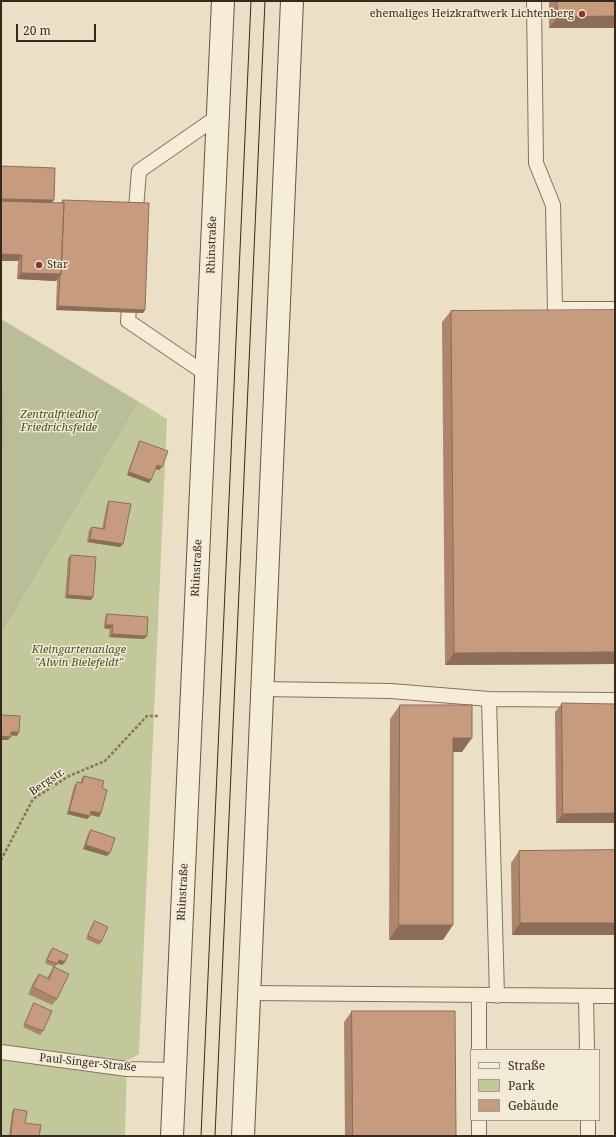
<!DOCTYPE html>
<html>
<head>
<meta charset="utf-8">
<style>
	body { margin:0 }
	#map { position:relative; width:616px; height:1137px; overflow:hidden; background:#ebe0c5; font-family:"Noto Serif",serif }
	canvas { display:block }
	.frame { position:absolute; inset:0; border:2px solid #362a1f; pointer-events:none }
	.legend { position:absolute; left:470px; top:1049px; width:130px; height:72px; box-sizing:border-box; background:#f3ead5; border:1px solid #a79d8c; margin:0; padding:5px 7px; list-style:none; font-size:12px; color:#362a1f }
	.legend li { display:flex; align-items:center; gap:8px; height:20px }
	.legend b { width:20px; border:1px solid #a79d8c }
	.scale { position:absolute; left:16px; top:24px; width:80px; height:18px; box-sizing:border-box; border:2px solid #362a1f; border-top:0; padding-left:5px; font-size:12px; line-height:14px; white-space:nowrap; color:#362a1f; -webkit-text-stroke:3px #f3ead5; paint-order:stroke }
</style>
</head>
<body>
<div id="map">
<canvas width="616" height="1137"></canvas>
<div class="frame"></div>
<ul class="legend">
<li><b style="height:5px;background:#f6edd8"></b>Straße</li>
<li><b style="height:11px;background:#c3c89a"></b>Park</li>
<li><b style="height:11px;background:#c79c7e"></b>Gebäude</li>
</ul>
<div class="scale">20 m</div>
</div>
<script>
const ctx = document.querySelector('canvas').getContext('2d');
ctx.lineJoin = 'round';
function paint(path, color) { ctx.fillStyle = color; ctx.fill(path, 'evenodd'); }
function trace(path, color, width, dash) { ctx.strokeStyle = color; ctx.lineWidth = width; ctx.lineCap = dash ? 'butt' : 'round'; ctx.setLineDash(dash || []); ctx.stroke(path); }
function drawText(font, color, halo, rows, align = 'center') {
  ctx.font = font + ' "Noto Serif",serif'; ctx.lineWidth = 3; ctx.setLineDash([]); ctx.textBaseline = 'middle'; ctx.strokeStyle = halo; ctx.fillStyle = color; for (const [text, x, y, turn = 0] of rows) {
    ctx.save(); ctx.translate(x, y); ctx.rotate((+turn || 0) * Math.PI / 180); ctx.textAlign = isNaN(turn) ? turn : align; if (halo) ctx.strokeText(text, 0, 0); ctx.fillText(text, 0, 0); ctx.restore();
  }
}
paint(new Path2D(`
	M 139,402 L 167,419 L 139,1054 L 127,1061 L 125,1136 L 1,1136 L 1,635 Z`), '#c3c89a');
paint(new Path2D(`
	M 1,319 L 139,402 L 1,635 Z`), '#b9be99');
const lane = new Path2D(`
	M 534,1 L 536,163 L 553,205 L 555,309 L 615,309
	M 135,221 L 139,171 L 217,117
	M 130,294 L 128,321 L 206,374
	M 262,689 L 391,691 L 489,699 L 615,700
	M 489,699 L 497,996
	M 249,993 L 615,996
	M 586,996 L 587,1050
	M 479,1050 L 479,996
	M 1,1052 L 127,1069 L 175,1070
	M 588,1120 L 588,1136
	M 479,1136 L 479,1120`);
const secondary = new Path2D(`
	M 172,1136 L 223,1
	M 243,1136 L 292,1`);
trace(lane, '#85725d', 16);
trace(secondary, '#675340', 24);
trace(new Path2D(`
	M 1,391 L 1,445
	M 1,860 L 33,799 L 69,776 L 105,761 L 147,716 L 159,716`), '#85725d', 2.5, [3, 2]);
trace(lane, '#f6edd8', 14);
trace(secondary, '#f6edd8', 22);
trace(new Path2D(`
	M 201,1136 L 251,1
	M 215,1136 L 265,1`), '#362a1f', 1);
paint(new Path2D(`
	M 549,1 L 615,1 L 615,28 L 549,28 Z
	M 1,166 L 52,203 L 60,203 L 63,200 L 145,310 L 143,313 L 56,310 L 57,280 L 56,281 L 17,279 L 18,261 L 1,261 Z
	M 451,311 L 615,664 L 445,665 L 442,322 Z
	M 140,441 L 159,470 L 155,469 L 149,483 L 127,475 L 138,444 Z
	M 109,501 L 120,547 L 87,542 L 89,530 L 92,527 L 102,529 L 107,504 Z
	M 71,555 L 93,597 L 91,600 L 65,598 L 68,558 Z
	M 107,614 L 144,639 L 109,637 L 110,629 L 104,628 L 105,618 Z
	M 562,703 L 615,823 L 556,823 L 555,712 Z
	M 400,705 L 462,752 L 453,752 L 443,940 L 389,940 L 390,719 Z
	M 84,776 L 102,788 L 101,813 L 99,817 L 90,815 L 87,819 L 67,814 L 74,786 L 77,782 L 81,783 L 81,779 Z
	M 91,830 L 107,856 L 83,849 L 88,834 Z
	M 615,850 L 512,935 L 511,863 L 519,851 Z
	M 95,921 L 101,942 L 99,945 L 86,939 L 92,925 Z
	M 53,948 L 65,962 L 62,965 L 58,963 L 55,967 L 57,999 L 52,1005 L 28,994 L 34,981 L 39,974 L 47,978 L 50,973 L 54,967 L 45,963 L 50,951 Z
	M 34,1003 L 43,1031 L 40,1035 L 23,1027 L 32,1007 Z
	M 352,1011 L 456,1136 L 345,1136 L 344,1022 Z
	M 14,1109 L 25,1123 L 39,1136 L 9,1136 L 12,1112 Z`), '#ab866c');
paint(new Path2D(`
	M 615,16 L 615,28 L 549,28 L 558,17 Z
	M 1,199 L 54,200 L 47,210 L 1,208 Z
	M 1,254 L 22,255 L 18,261 L 1,261 Z
	M 21,273 L 61,274 L 56,281 L 17,279 Z
	M 58,306 L 145,310 L 143,313 L 56,310 Z
	M 157,465 L 162,467 L 159,470 L 154,468 Z
	M 129,472 L 151,480 L 149,483 L 127,475 Z
	M 90,539 L 123,544 L 120,547 L 87,542 Z
	M 68,595 L 93,597 L 91,600 L 65,598 Z
	M 106,625 L 113,625 L 110,629 L 104,628 Z
	M 112,634 L 147,636 L 144,639 L 109,637 Z
	M 615,652 L 615,664 L 445,665 L 454,653 Z
	M 11,732 L 19,732 L 17,736 L 9,735 Z
	M 1,736 L 11,737 L 8,740 L 1,740 Z
	M 453,738 L 472,738 L 462,752 L 442,752 Z
	M 69,811 L 90,816 L 87,819 L 67,814 Z
	M 91,811 L 101,813 L 99,817 L 89,814 Z
	M 615,813 L 615,823 L 556,823 L 563,814 Z
	M 86,845 L 110,853 L 107,856 L 83,849 Z
	M 520,923 L 615,923 L 615,935 L 512,935 Z
	M 399,925 L 453,925 L 443,940 L 389,940 Z
	M 59,960 L 65,962 L 62,965 L 57,963 Z`), '#8b6d58');
const building = new Path2D(`
	M 557,1 L 615,1 L 615,16 L 558,17 Z
	M 1,166 L 55,168 L 54,200 L 1,199 Z
	M 63,200 L 149,203 L 145,310 L 58,306 L 60,276 L 61,274 L 64,203 L 63,203 Z
	M 1,201 L 64,203 L 61,274 L 21,273 L 22,255 L 1,254 Z
	M 615,310 L 615,652 L 454,653 L 451,311 Z
	M 140,441 L 168,451 L 162,467 L 157,465 L 151,480 L 129,472 Z
	M 109,501 L 131,504 L 123,544 L 90,539 L 92,527 L 104,529 Z
	M 71,555 L 96,557 L 93,597 L 68,595 Z
	M 107,614 L 148,617 L 147,636 L 112,634 L 113,625 L 106,625 Z
	M 562,703 L 615,704 L 615,813 L 563,814 Z
	M 400,705 L 472,705 L 472,738 L 453,738 L 453,925 L 399,925 Z
	M 1,715 L 20,716 L 19,732 L 11,732 L 11,737 L 1,736 Z
	M 84,776 L 104,781 L 102,788 L 107,790 L 101,813 L 91,811 L 90,816 L 69,811 L 77,782 L 82,783 Z
	M 91,830 L 115,838 L 110,853 L 86,845 Z
	M 615,850 L 615,923 L 520,923 L 519,851 Z
	M 95,921 L 108,927 L 101,942 L 88,936 Z
	M 53,948 L 68,955 L 65,962 L 59,960 L 58,964 L 47,960 Z
	M 54,967 L 69,974 L 57,999 L 33,987 L 39,974 L 49,979 Z
	M 34,1003 L 52,1011 L 43,1031 L 25,1024 Z
	M 352,1011 L 455,1011 L 456,1136 L 353,1136 Z
	M 14,1109 L 27,1111 L 25,1123 L 41,1125 L 39,1136 L 11,1136 Z`);
paint(building, '#c79c7e');
trace(building, '#8b6d58', 1);
for (const [x, y, r, color] of [
	[582,14,4,"#903131"],
	[39,265,4,"#903131"]
]) { const dot = new Path2D(); dot.arc(x, y, r, 0, 2 * Math.PI); ctx.fillStyle = color; ctx.fill(dot); trace(dot, '#f3ead5', 1.5); }
drawText('11px', '#362a1f', '#f3ead5', [
	["ehemaliges Heizkraftwerk Lichtenberg",574,14],
	["Star",47,265,"left"]
], 'right');
drawText('11px', '#362a1f', '#f3ead5', [
	["Rhinstraße",212,245,-88],
	["Rhinstraße",197,568,-87],
	["Bergstr.",47,782,-34],
	["Rhinstraße",183,892,-87],
	["Paul-Singer-Straße",88,1063,6]
]);
drawText('italic 11px', '#475127', '#f3ead5', [
	["Zentralfriedhof",59,415],
	["Friedrichsfelde",59,428],
	["Kleingartenanlage",79,650],
	["\"Alwin Bielefeldt\"",79,663]
]);
</script>
</body>
</html>
